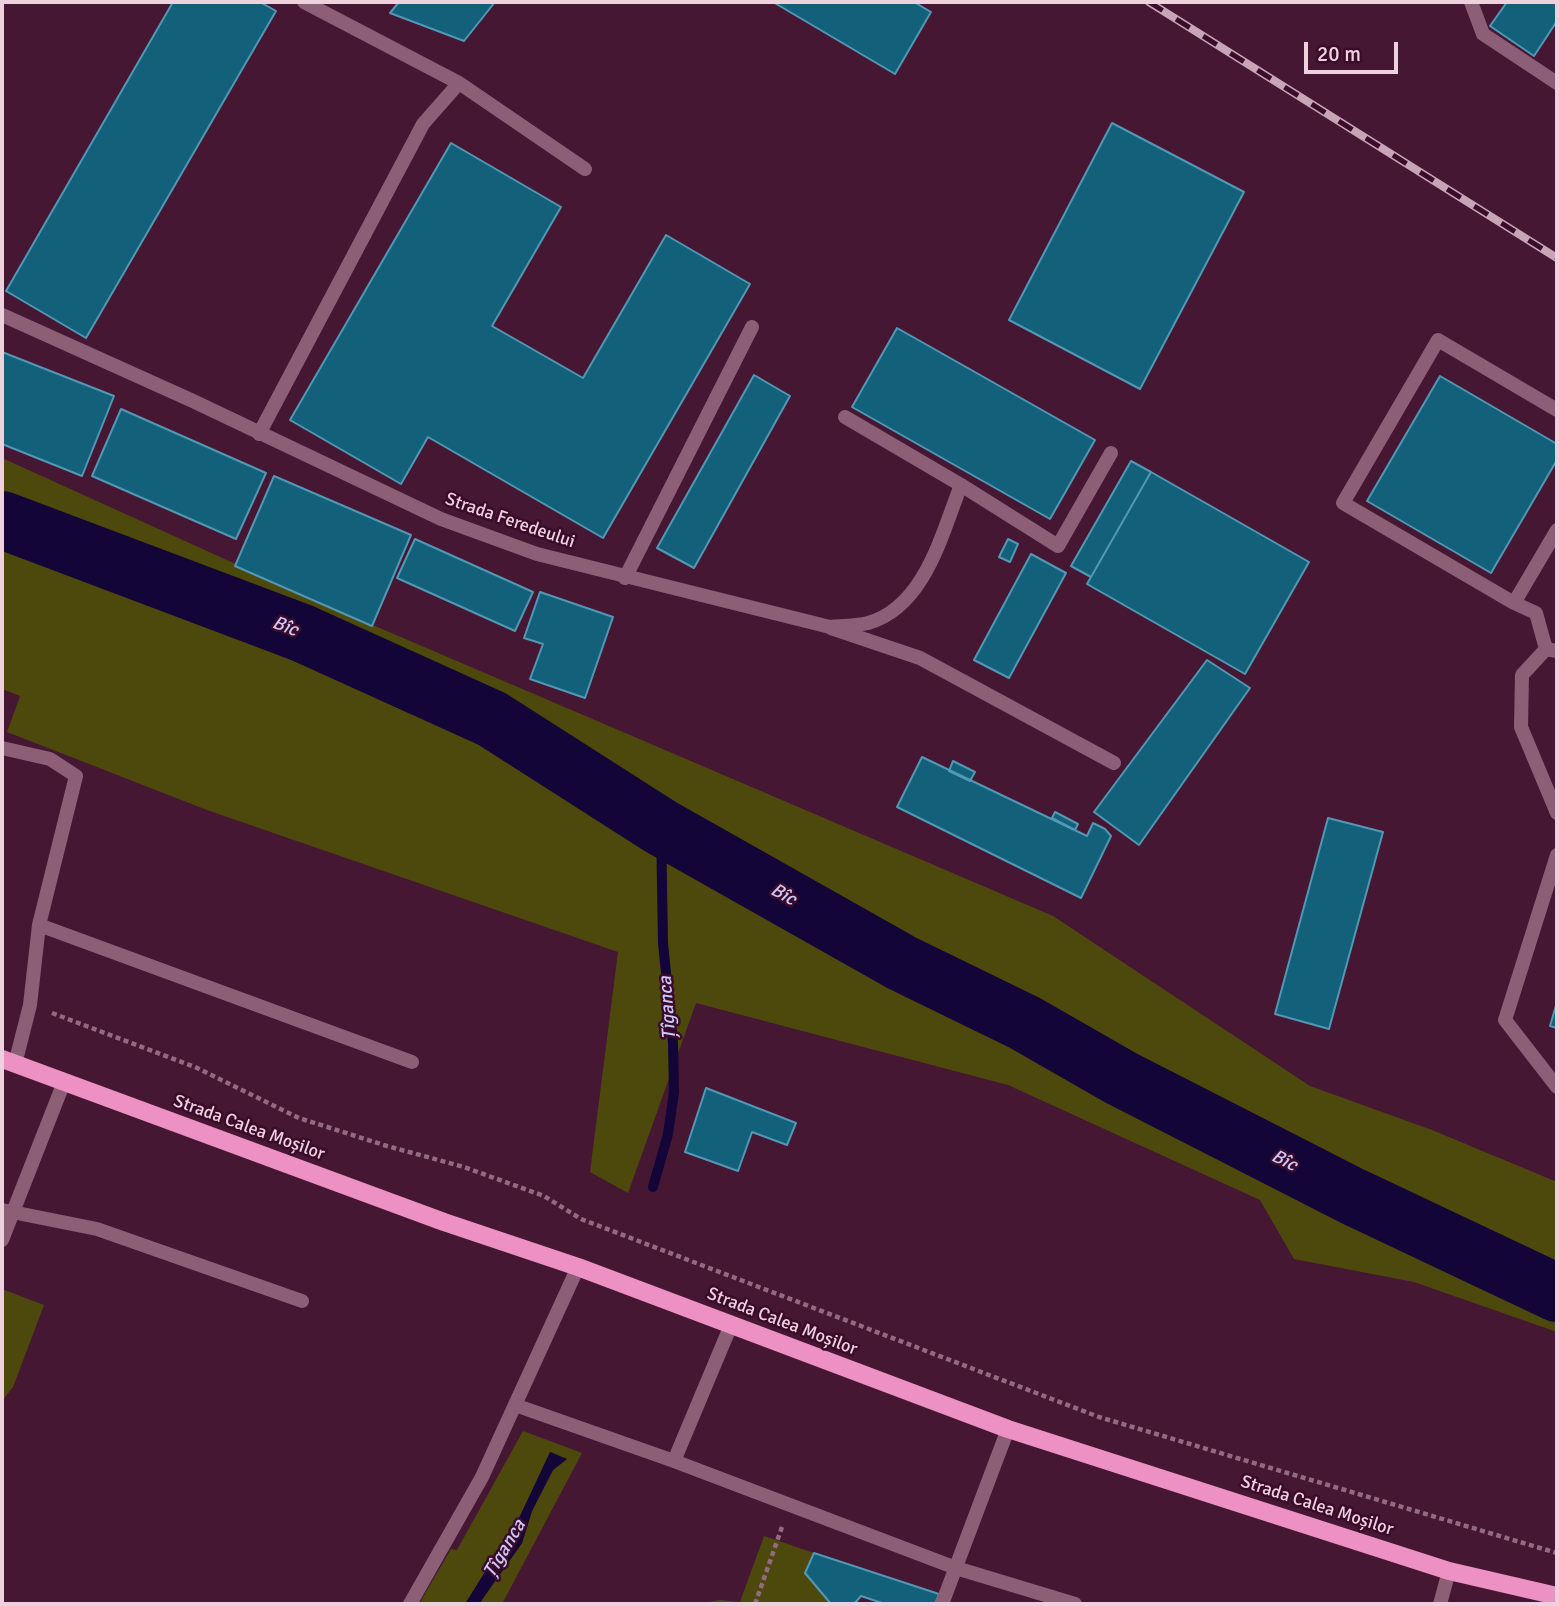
<!DOCTYPE html>
<html>
<head>
<meta charset="utf-8">
<style>
	body { margin:0 }
	#map { position:relative; width:1559px; height:1606px; overflow:hidden; background:#461733; font-family:Signika,sans-serif }
	canvas { display:block }
	.frame { position:absolute; inset:0; border:4px solid #efd0df; pointer-events:none }
	.scale { position:absolute; left:1304px; top:42px; width:94px; height:32px; box-sizing:border-box; border:4px solid #efd0df; border-top:0; padding-left:9px; font-size:21px; line-height:24px; white-space:nowrap; color:#efd0df; -webkit-text-stroke:5px #3a0c29; paint-order:stroke }
</style>
</head>
<body>
<div id="map">
<canvas width="1559" height="1606"></canvas>
<div class="frame"></div>
<div class="scale">20 m</div>
</div>
<script>
const ctx = document.querySelector('canvas').getContext('2d');
ctx.lineJoin = 'round';
function paint(path, color) { ctx.fillStyle = color; ctx.fill(path, 'evenodd'); }
function trace(path, color, width, dash) { ctx.strokeStyle = color; ctx.lineWidth = width; ctx.lineCap = dash ? 'butt' : 'round'; ctx.setLineDash(dash || []); ctx.stroke(path); }
function drawText(font, color, halo, rows, align = 'center') {
  ctx.font = font + ' Signika,sans-serif'; ctx.lineWidth = 5; ctx.setLineDash([]); ctx.textBaseline = 'middle'; ctx.strokeStyle = halo; ctx.fillStyle = color; for (const [text, x, y, turn = 0] of rows) {
    ctx.save(); ctx.translate(x, y); ctx.rotate((+turn || 0) * Math.PI / 180); ctx.textAlign = isNaN(turn) ? turn : align; if (halo) ctx.strokeText(text, 0, 0); ctx.fillText(text, 0, 0); ctx.restore();
  }
}
paint(new Path2D(`
	M 2,458 L 326,605 L 1053,916 L 1310,1086 L 1432,1130 L 1557,1182 L 1557,1332 L 1414,1282 L 1294,1259 L 1260,1200 L 1008,1085 L 696,1003 L 628,1193 L 590,1172 L 618,952 L 207,810 L 7,732 L 20,696 L 2,689 Z
	M 2,1289 L 44,1305 L 13,1387 L 2,1401 Z
	M 523,1431 L 582,1453 L 502,1604 L 479,1604 L 522,1543 L 532,1511 L 553,1470 L 566,1460 L 551,1452 L 520,1516 L 465,1604 L 419,1604 L 451,1549 L 457,1550 Z
	M 764,1536 L 814,1553 L 805,1573 L 831,1604 L 699,1604 L 720,1600 L 740,1602 Z`), '#4d490d');
paint(new Path2D(`
	M 550,1452 L 567,1459 L 553,1470 L 532,1511 L 522,1543 L 479,1604 L 465,1604 L 520,1516 Z`), '#130537');
trace(new Path2D(`
	M 653,1187 L 668,1134 L 674,1092 L 673,1043 L 663,943 L 661,827`), '#130537', 10);
trace(new Path2D(`
	M 2,520 L 302,633 L 492,719 L 661,827 L 902,963 L 1025,1023 L 1121,1078 L 1352,1196 L 1557,1293`), '#130537', 58);
const building = new Path2D(`
	M 173,2 L 260,2 L 276,11 L 86,338 L 6,291 Z
	M 399,2 L 495,2 L 464,41 L 390,13 Z
	M 773,2 L 914,2 L 931,12 L 895,74 Z
	M 1507,2 L 1557,2 L 1557,21 L 1534,56 L 1490,26 Z
	M 1112,123 L 1244,192 L 1140,389 L 1009,320 Z
	M 451,143 L 561,207 L 492,326 L 583,378 L 666,235 L 750,284 L 603,538 L 428,437 L 401,484 L 290,420 Z
	M 897,328 L 1095,440 L 1050,519 L 852,407 Z
	M 2,352 L 114,396 L 82,476 L 2,444 Z
	M 754,375 L 790,396 L 694,568 L 657,548 Z
	M 1440,376 L 1557,444 L 1557,460 L 1491,573 L 1367,501 Z
	M 121,409 L 266,473 L 236,539 L 92,476 Z
	M 1131,461 L 1151,472 L 1091,577 L 1071,566 Z
	M 1151,472 L 1309,562 L 1245,674 L 1087,584 Z
	M 274,476 L 411,535 L 372,626 L 235,566 Z
	M 415,539 L 533,592 L 515,631 L 397,578 Z
	M 1008,539 L 1018,544 L 1010,562 L 999,557 Z
	M 1031,554 L 1066,573 L 1009,678 L 974,660 Z
	M 540,592 L 613,617 L 585,698 L 530,679 L 543,644 L 524,638 Z
	M 1207,660 L 1250,688 L 1139,845 L 1094,812 Z
	M 922,757 L 1087,836 L 1093,823 L 1105,829 L 1111,836 L 1081,898 L 897,807 Z
	M 953,761 L 975,772 L 970,781 L 949,771 Z
	M 1055,812 L 1078,824 L 1075,830 L 1052,818 Z
	M 1328,818 L 1383,832 L 1329,1029 L 1275,1014 Z
	M 1557,1002 L 1557,1028 L 1550,1026 Z
	M 706,1088 L 796,1123 L 787,1145 L 752,1132 L 738,1171 L 685,1152 Z
	M 814,1553 L 939,1594 L 935,1604 L 885,1604 L 861,1596 L 854,1604 L 831,1604 L 805,1573 Z`);
paint(building, '#13607a');
trace(building, '#5297b3', 2);
trace(new Path2D(`
	M 52,1013 L 195,1067 L 299,1118 L 387,1146 L 464,1167 L 544,1196 L 581,1219 L 1099,1417 L 1557,1553
	M 755,1604 L 782,1527`), '#926b81', 4.5, [5, 3.5]);
trace(new Path2D(`
	M 304,2 L 459,83 L 585,169
	M 1471,2 L 1483,34 L 1557,83
	M 1557,410 L 1438,340 L 1343,503 L 1514,603 L 1536,613 L 1546,649 L 1522,675 L 1521,727 L 1557,813
	M 845,417 L 961,485 L 1058,546 L 1111,453
	M 259,434 L 423,124 L 459,83
	M 625,578 L 752,327
	M 1514,603 L 1557,530
	M 831,628 L 920,658 L 1114,763
	M 2,748 L 50,759 L 76,776 L 39,925 L 30,1005 L 15,1064
	M 1557,855 L 1505,1020 L 1557,1087
	M 39,925 L 412,1062
	M 2,1210 L 97,1229 L 302,1301
	M 2,1240 L 64,1082
	M 731,1325 L 674,1461 L 956,1568 L 1075,1604
	M 515,1405 L 674,1461
	M 410,1604 L 482,1477 L 578,1267
	M 942,1604 L 1008,1429
	M 1440,1604 L 1449,1571`), '#8c5f77', 14);
trace(new Path2D(`
	M 2,315 L 193,401 L 441,519 L 537,554 L 830,627 C 842,626 856,626 868,623 C 925,607 942,533 961,485
	M 1546,649 L 1557,651`), '#8c5f77', 14);
trace(new Path2D(`
	M 2,1059 L 444,1222 L 578,1267 L 1008,1429 L 1449,1571 L 1557,1596`), '#ed90c3', 18);
const rail = new Path2D(`
	M 1149,2 L 1557,258`);
trace(rail, '#c7a4b6', 8);
trace(rail, '#3a0c29', 5, [16]);
drawText('18px', '#efd0df', '#3a0c29', [
	["Strada Feredeului",510,521,19],
	["Strada Calea Moșilor",249,1128,20],
	["Strada Calea Moșilor",782,1322,21],
	["Strada Calea Moșilor",1317,1506,18]
]);
drawText('italic 19px', '#cbc9fd', '#3a0c29', [
	["Bîc",285,627,21],
	["Bîc",783,895,29],
	["Țîganca",668,1008,-94],
	["Bîc",1284,1161,27],
	["Țîganca",505,1549,-59]
]);
</script>
</body>
</html>
